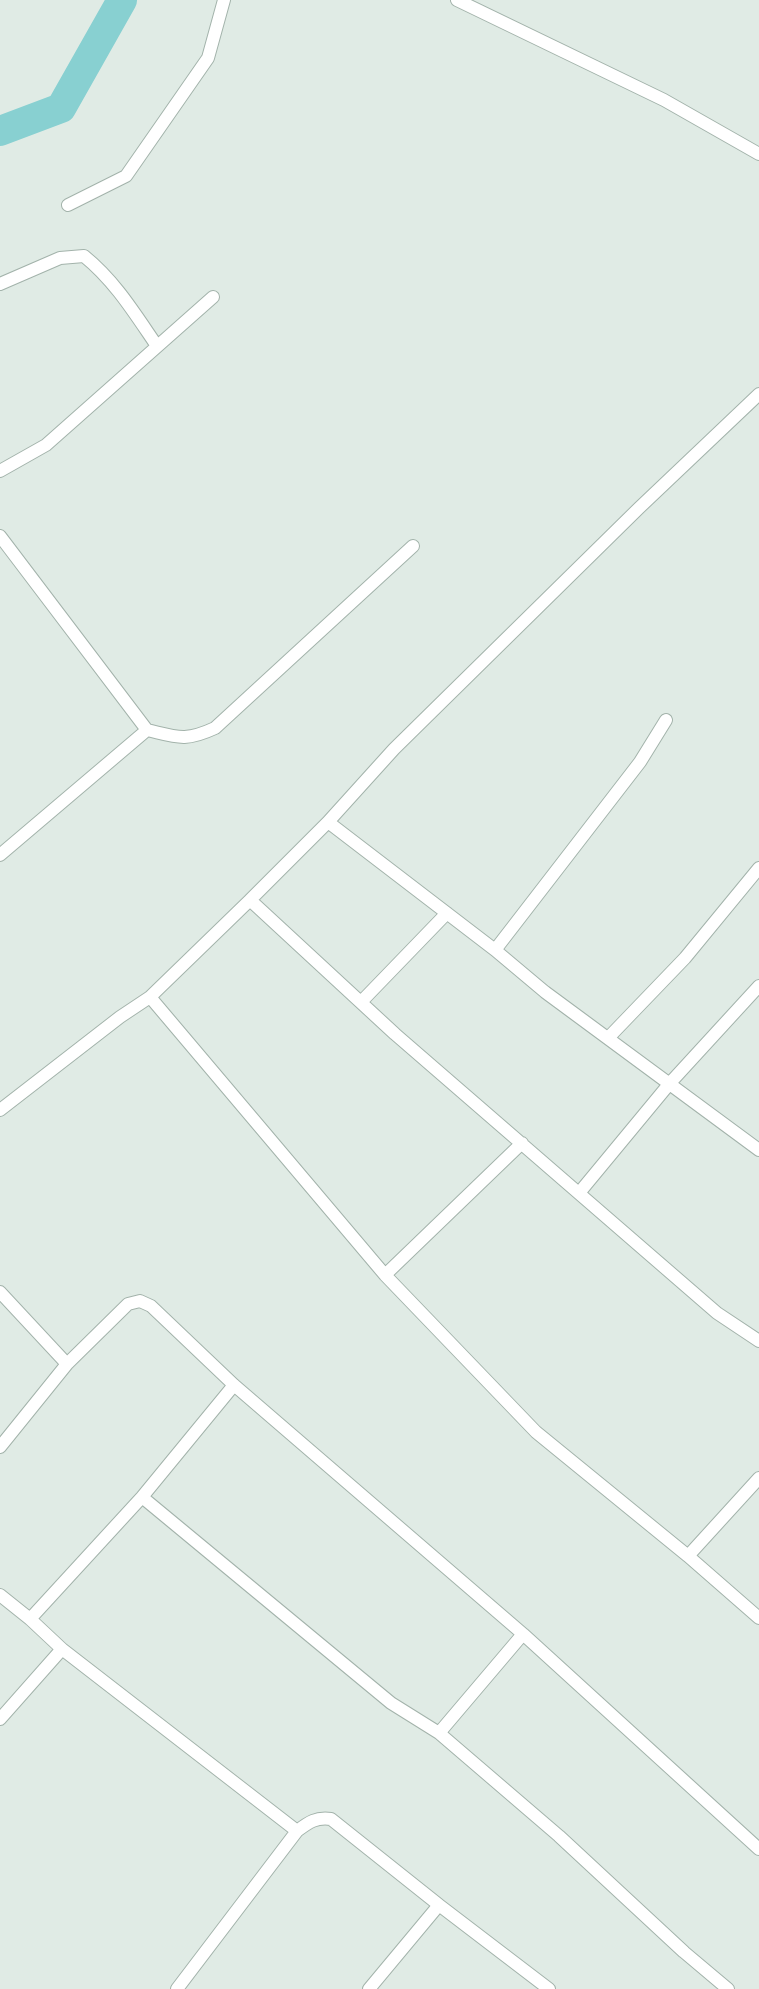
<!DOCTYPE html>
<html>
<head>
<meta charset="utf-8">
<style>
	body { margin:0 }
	canvas { display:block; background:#e0ebe5 }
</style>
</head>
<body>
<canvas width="759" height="1989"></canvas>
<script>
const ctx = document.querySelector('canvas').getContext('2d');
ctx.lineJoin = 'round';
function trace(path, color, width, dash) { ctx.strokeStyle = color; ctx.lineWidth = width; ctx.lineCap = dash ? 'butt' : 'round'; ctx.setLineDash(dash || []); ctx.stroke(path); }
trace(new Path2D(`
	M 0,131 L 61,108 L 122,0`), '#88d0d1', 30);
const minor = new Path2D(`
	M 457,0 L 664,100 L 759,154
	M 68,205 L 126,176 L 208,58 L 224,0
	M 0,284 L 60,258 L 84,256 C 115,281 135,314 157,346
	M 759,394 L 639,508 L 394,749 L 328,822 L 495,950 L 545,992 L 759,1150
	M 0,471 L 46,445 L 213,297
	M 0,536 L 147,730 C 177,737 185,742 215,728 L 413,546
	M 0,855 L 147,730
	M 250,900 L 328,822
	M 495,950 L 640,762 L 666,720
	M 150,997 L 385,1275 L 536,1432 L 688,1556 L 759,1618
	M 361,1002 L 447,913
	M 609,1037 L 685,958 L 759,868
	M 0,1110 L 120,1017 L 150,997 L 250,900 L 395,1034 L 717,1313 L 759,1341
	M 579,1193 L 670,1083 L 759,986
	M 385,1275 L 522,1143
	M 0,1292 L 67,1364
	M 0,1447 L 67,1364 L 128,1304 L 140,1301 L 151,1306 L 234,1385 L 523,1634 L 759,1849
	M 142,1497 L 391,1703 L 439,1733 L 559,1836 L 684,1952 L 728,1989
	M 688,1556 L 759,1478
	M 0,1595 L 30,1619 L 62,1649 L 0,1719
	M 30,1619 L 142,1497 L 234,1385
	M 62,1649 L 297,1831
	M 439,1733 L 523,1634
	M 439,1905 L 549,1989
	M 177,1989 L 297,1831 C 309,1822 316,1817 331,1819 L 439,1905 L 369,1989`);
trace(minor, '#a3b3ab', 14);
trace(minor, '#fff', 12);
</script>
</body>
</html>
